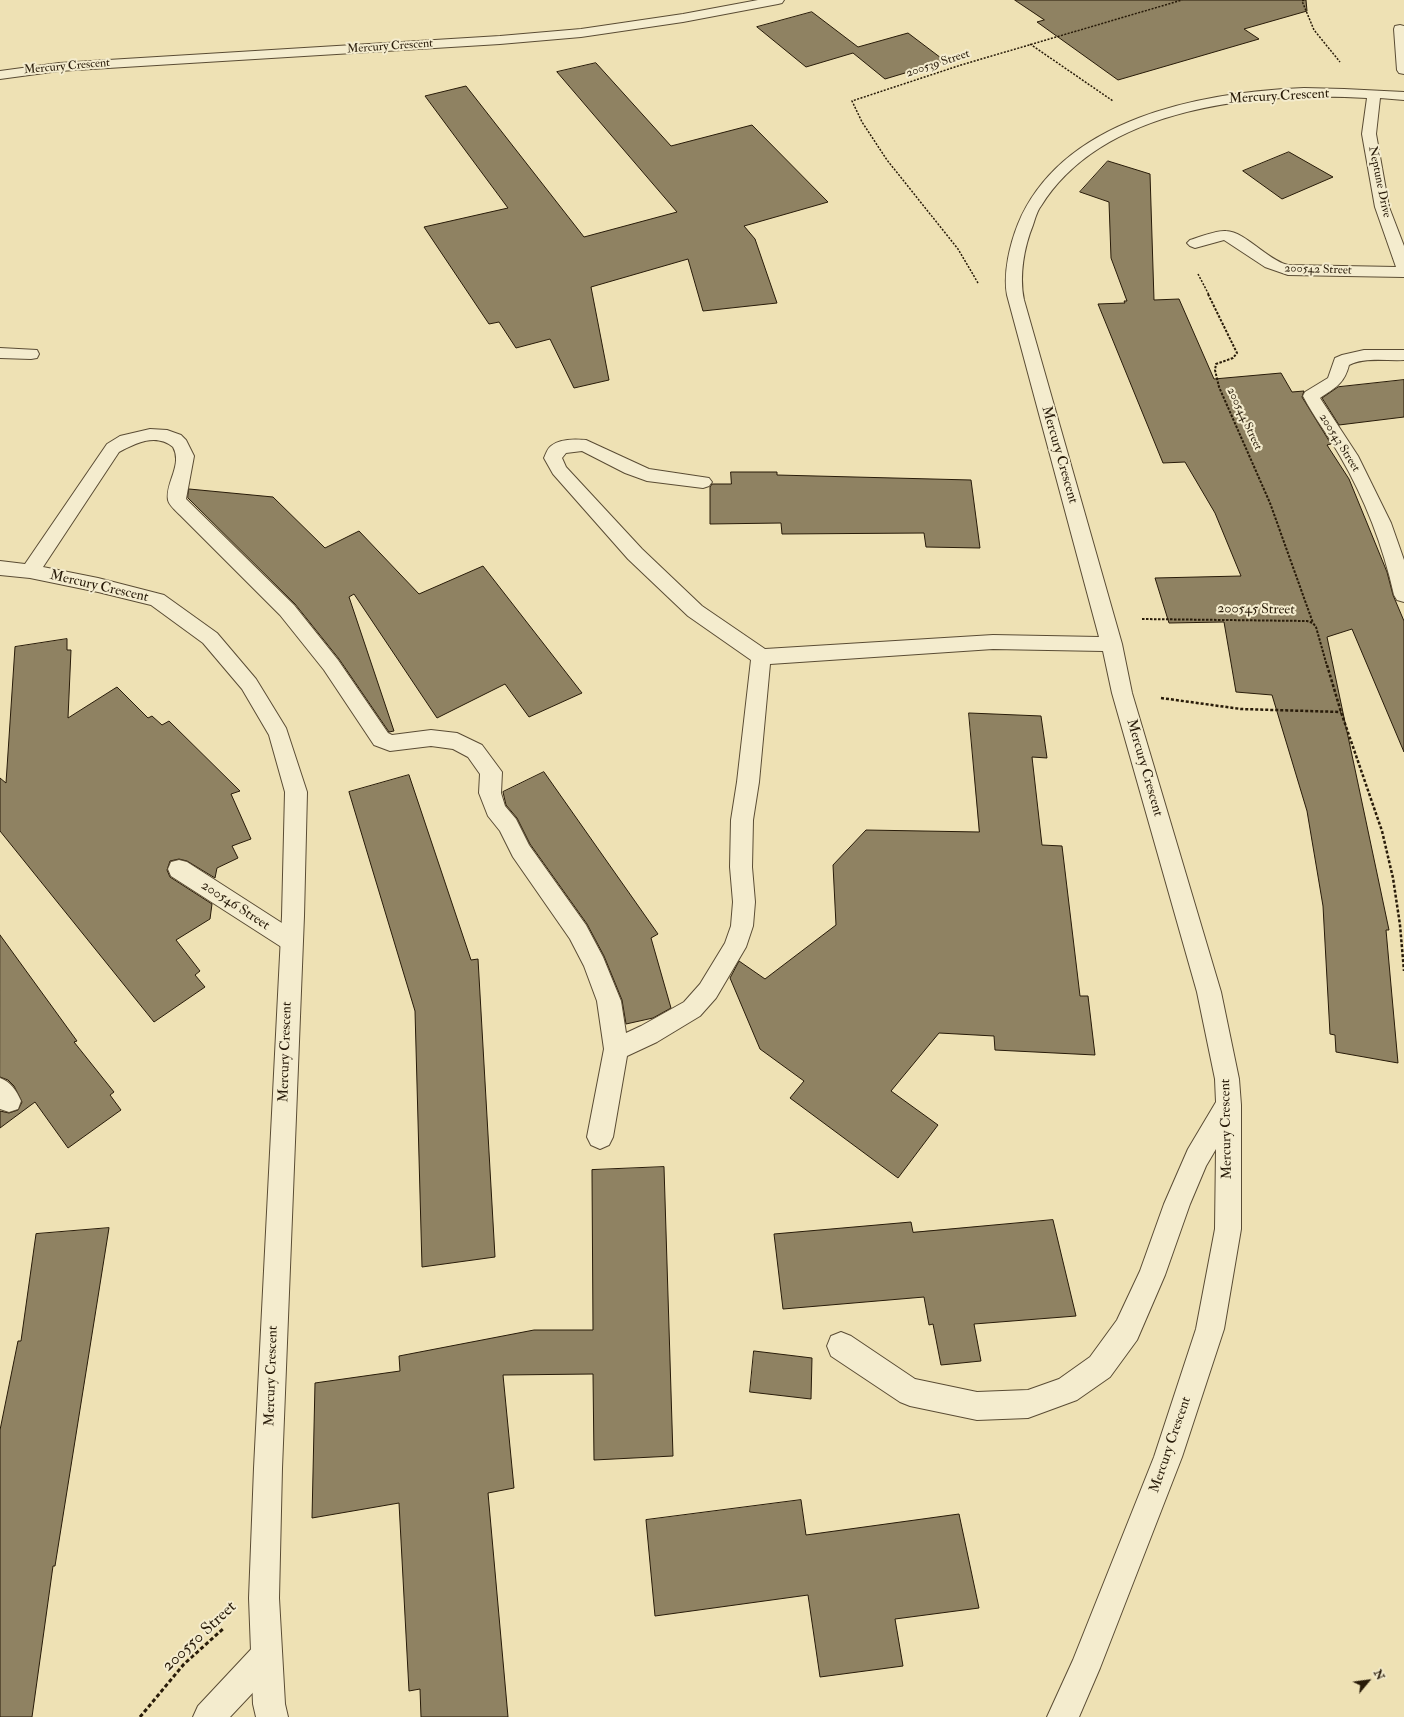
<!DOCTYPE html>
<html>
<head>
<meta charset="utf-8">
<style>
	body { margin:0 }
	#map { position:relative; width:1404px; height:1717px; overflow:hidden; background:#eee1b4; font-family:"IM FELL Double Pica",serif }
	canvas { display:block }
	.north { position:absolute; left:1348px; top:1661px; width:40px; height:40px; -webkit-text-stroke:3px #f4ecce; paint-order:stroke; rotate:61deg; font-size:11px; font-weight:700; line-height:16px; text-align:center; color:#281b09 }
	.north::after { content:''; display:block; margin:auto; width:14px; height:18px; background:#281b09; clip-path:polygon(50% 0,100% 100%,50% 72%,0 100%) }
</style>
</head>
<body>
<div id="map">
<canvas width="1404" height="1717"></canvas>
<div class="north">N</div>
</div>
<script>
const ctx = document.querySelector('canvas').getContext('2d');
ctx.lineJoin = 'round';
function paint(path, color) { ctx.fillStyle = color; ctx.fill(path, 'evenodd'); }
function trace(path, color, width, dash) { ctx.strokeStyle = color; ctx.lineWidth = width; ctx.lineCap = dash ? 'butt' : 'round'; ctx.setLineDash(dash || []); ctx.stroke(path); }
function drawText(font, color, halo, rows, align = 'center') {
  ctx.font = font + ' "IM FELL Double Pica",serif'; ctx.lineWidth = 4; ctx.setLineDash([]); ctx.textBaseline = 'middle'; ctx.strokeStyle = halo; ctx.fillStyle = color; for (const [text, x, y, turn = 0] of rows) {
    ctx.save(); ctx.translate(x, y); ctx.rotate((+turn || 0) * Math.PI / 180); ctx.textAlign = isNaN(turn) ? turn : align; if (halo) ctx.strokeText(text, 0, 0); ctx.fillText(text, 0, 0); ctx.restore();
  }
}
const building = new Path2D(`
	M 1015,0 L 1306,0 L 1307,11 L 1244,29 L 1259,39 L 1118,80 L 1037,22 L 1044,20 Z
	M 812,12 L 858,47 L 908,33 L 945,61 L 885,79 L 853,53 L 806,67 L 757,27 Z
	M 596,63 L 671,146 L 752,125 L 828,202 L 744,226 L 755,239 L 777,303 L 703,311 L 688,259 L 591,287 L 609,380 L 574,388 L 550,339 L 516,348 L 499,322 L 489,324 L 424,227 L 508,208 L 425,96 L 466,86 L 584,237 L 677,212 L 557,72 Z
	M 1289,152 L 1333,177 L 1282,199 L 1243,171 Z
	M 1108,161 L 1150,174 L 1154,300 L 1179,299 L 1214,379 L 1281,373 L 1292,392 L 1304,391 L 1302,397 L 1331,444 L 1327,445 L 1349,479 L 1387,572 L 1393,595 L 1404,621 L 1404,752 L 1352,629 L 1327,637 L 1389,930 L 1386,930 L 1398,1063 L 1336,1052 L 1335,1035 L 1330,1034 L 1323,906 L 1307,811 L 1272,695 L 1236,692 L 1224,622 L 1169,623 L 1155,578 L 1241,576 L 1215,513 L 1185,462 L 1163,463 L 1098,304 L 1125,303 L 1124,301 L 1127,301 L 1111,258 L 1109,202 L 1080,192 Z
	M 1404,380 L 1404,417 L 1339,425 L 1322,398 L 1338,387 Z
	M 731,472 L 777,472 L 777,475 L 971,480 L 980,548 L 926,547 L 924,533 L 782,534 L 781,523 L 710,524 L 710,487 L 712,484 L 731,484 Z
	M 189,489 L 273,497 L 325,548 L 359,531 L 419,594 L 483,566 L 582,693 L 529,717 L 505,684 L 437,718 L 354,594 L 349,597 L 394,731 L 389,732 L 339,659 L 295,604 L 188,498 Z
	M 67,639 L 67,650 L 71,650 L 68,718 L 117,687 L 148,718 L 152,716 L 162,725 L 169,721 L 240,791 L 231,794 L 251,839 L 232,846 L 238,858 L 217,868 L 215,878 L 187,861 L 179,859 L 170,861 L 167,870 L 170,877 L 212,904 L 210,919 L 176,940 L 200,971 L 195,975 L 205,987 L 154,1022 L 0,831 L 0,778 L 6,783 L 15,647 Z
	M 969,713 L 1041,716 L 1047,758 L 1032,757 L 1042,845 L 1062,846 L 1080,996 L 1088,996 L 1095,1055 L 995,1050 L 994,1036 L 939,1033 L 891,1091 L 938,1125 L 898,1178 L 790,1098 L 804,1081 L 760,1049 L 730,978 L 739,961 L 765,979 L 836,925 L 833,865 L 866,830 L 979,832 Z
	M 544,772 L 658,934 L 651,938 L 671,1008 L 653,1018 L 626,1024 L 622,1000 L 604,956 L 587,924 L 530,844 L 517,818 L 506,805 L 503,792 Z
	M 409,775 L 471,960 L 478,959 L 495,1257 L 422,1267 L 415,1011 L 349,792 Z
	M 0,935 L 77,1041 L 74,1042 L 114,1092 L 110,1095 L 121,1110 L 68,1148 L 35,1102 L 0,1128 L 0,1111 L 9,1113 L 18,1110 L 22,1102 L 14,1086 L 8,1080 L 0,1077 Z
	M 664,1167 L 673,1456 L 594,1460 L 593,1374 L 503,1375 L 514,1488 L 488,1493 L 508,1717 L 421,1717 L 420,1689 L 409,1691 L 399,1503 L 312,1518 L 315,1383 L 400,1371 L 399,1356 L 534,1330 L 593,1330 L 592,1170 Z
	M 1053,1220 L 1076,1316 L 974,1324 L 981,1361 L 941,1365 L 933,1324 L 929,1325 L 924,1297 L 783,1309 L 774,1234 L 911,1222 L 913,1232 Z
	M 109,1228 L 55,1566 L 53,1566 L 32,1717 L 0,1717 L 0,1430 L 18,1341 L 21,1341 L 36,1234 Z
	M 754,1351 L 812,1358 L 811,1399 L 750,1392 Z
	M 801,1500 L 806,1535 L 959,1514 L 979,1608 L 895,1619 L 903,1666 L 820,1677 L 808,1595 L 655,1616 L 646,1520 Z`);
paint(building, '#8f8262');
trace(building, '#281b09', 1);
const service = new Path2D(`
	M 1400,25 L 1404,26 L 1404,74 L 1399,73 L 1397,70 L 1394,29 L 1395,26 Z
	M 0,348 L 37,350 L 39,354 L 37,358 L 31,359 L 0,358 Z
	M 179,860 L 187,862 L 299,934 L 302,941 L 299,948 L 291,951 L 283,948 L 171,876 L 168,869 L 171,862 Z
	M 0,1078 C 11,1082 16,1090 21,1101 L 18,1109 L 9,1112 L 0,1109 Z
	M 267,1640 L 278,1644 L 282,1655 L 278,1666 L 230,1717 L 193,1717 L 198,1706 L 256,1644 Z`);
const minor = new Path2D(`
	M 758,0 L 784,0 L 782,3 L 778,4 L 683,22 L 581,37 L 500,44 L 59,71 L 0,79 L 0,71 L 59,63 L 500,36 L 581,29 L 683,14 Z
	M 1304,88 L 1344,89 L 1404,92 L 1404,100 L 1380,98 L 1376,134 L 1389,207 L 1404,246 L 1404,277 L 1288,275 L 1265,267 L 1224,240 L 1195,248 L 1190,246 L 1187,243 L 1190,240 C 1199,237 1217,230 1226,231 C 1246,232 1267,260 1288,265 L 1396,267 L 1375,207 L 1362,134 L 1367,98 C 1260,92 1104,105 1041,206 C 1037,211 1035,219 1033,225 C 1024,247 1019,276 1024,300 L 1122,644 L 1132,693 L 1221,992 L 1239,1079 L 1241,1105 L 1241,1229 L 1224,1329 L 1182,1457 L 1100,1668 L 1079,1717 L 1047,1717 L 1073,1660 L 1154,1457 L 1196,1329 L 1215,1229 L 1216,1149 L 1206,1166 L 1190,1204 L 1165,1275 L 1137,1340 L 1110,1377 L 1077,1400 L 1028,1418 L 977,1420 L 910,1406 L 900,1402 L 831,1356 L 827,1346 L 831,1336 L 841,1332 L 851,1336 L 915,1379 L 977,1392 L 1028,1390 L 1059,1379 L 1090,1357 L 1117,1320 L 1140,1271 L 1164,1204 L 1188,1149 L 1216,1102 L 1215,1079 L 1197,992 L 1112,693 L 1103,651 L 993,649 L 770,664 L 759,782 L 753,820 L 752,867 L 755,902 L 753,926 L 746,947 L 716,998 L 700,1016 L 657,1042 L 627,1056 L 613,1137 L 609,1145 L 600,1149 L 591,1145 L 587,1137 L 604,1049 L 597,1001 L 584,966 L 570,939 L 513,857 L 500,831 L 488,816 L 479,793 L 480,774 L 468,757 L 453,749 L 431,746 L 390,751 L 374,745 L 324,670 L 280,615 L 180,515 C 176,511 169,505 168,500 C 165,483 183,465 173,447 C 156,433 136,443 119,452 L 43,567 L 98,578 L 164,595 L 217,633 L 256,679 L 286,728 L 307,792 L 304,916 L 282,1468 L 279,1598 L 285,1704 L 288,1717 L 256,1717 L 253,1704 L 249,1598 L 254,1468 L 282,916 L 285,792 L 269,735 L 242,689 L 203,643 L 151,605 L 98,592 L 30,578 L 0,575 L 0,561 L 25,564 L 107,444 L 120,436 L 150,429 L 167,430 L 181,435 L 186,440 L 194,456 L 186,499 L 294,605 L 338,660 L 388,733 L 392,735 L 431,730 L 457,733 L 482,745 L 502,772 L 501,793 L 505,806 L 516,819 L 529,845 L 586,925 L 603,957 L 621,1001 L 626,1033 L 641,1026 L 684,1002 L 700,984 L 725,943 L 731,926 L 733,902 L 730,867 L 731,820 L 737,782 L 751,660 L 688,616 L 628,559 L 553,474 L 544,458 C 546,454 547,449 551,446 C 559,439 576,439 586,440 L 649,469 L 709,478 L 712,482 L 709,486 L 703,488 L 647,481 L 625,473 L 582,451 L 566,453 L 562,458 L 566,467 L 642,549 L 702,606 L 765,649 L 993,635 L 1099,637 L 1007,295 C 1003,273 1010,244 1018,224 C 1062,118 1202,92 1304,88 Z
	M 1364,350 L 1404,350 L 1404,360 C 1386,361 1365,357 1349,365 C 1344,384 1336,387 1320,398 L 1358,456 L 1391,523 L 1404,560 L 1404,602 L 1397,600 L 1394,595 C 1383,546 1365,499 1340,456 C 1328,435 1314,417 1303,396 L 1305,392 L 1328,378 L 1335,358 L 1342,355 Z`);
trace(service, '#5a4c34', 2);
trace(minor, '#5a4c34', 2);
trace(new Path2D(`
	M 1304,0 L 1302,1 L 1314,30 L 1340,62
	M 1030,44 L 1113,101
	M 1198,274 L 1209,295
	M 978,283 L 958,249 L 887,160 L 862,122 L 852,101 L 961,65 L 1182,0`), '#281b09', 1.5, [2, 1.5]);
trace(new Path2D(`
	M 1208,294 L 1237,353 L 1233,358 L 1216,364 L 1215,370 L 1219,387 L 1270,503 L 1313,623
	M 1142,619 L 1307,621 L 1313,623 L 1316,627 L 1327,666`), '#281b09', 2, [2.5, 1.5]);
trace(new Path2D(`
	M 1327,665 L 1341,712 L 1382,831 L 1393,878 L 1400,925 L 1404,971
	M 1161,698 L 1241,709 L 1341,712`), '#281b09', 2.5, [3, 2]);
trace(new Path2D(`
	M 140,1717 L 184,1664 L 224,1628`), '#281b09', 3, [4, 2.5]);
paint(service, '#f4ecce');
paint(minor, '#f4ecce');
drawText('12px', '#281b09', '#f4ecce', [
	["Mercury Crescent",390,47,-4],
	["200539 Street",938,64,-18],
	["Mercury Crescent",67,67,-5],
	["Neptune Drive",1379,182,78],
	["200542 Street",1318,270,2],
	["200544 Street",1244,419,65],
	["200543 Street",1339,443,58]
]);
drawText('14px', '#281b09', '#f4ecce', [
	["Mercury Crescent",1279,97,-3],
	["Mercury Crescent",1059,455,74],
	["Mercury Crescent",99,587,13],
	["200545 Street",1256,610,1],
	["Mercury Crescent",1144,768,74],
	["200546 Street",235,906,33],
	["Mercury Crescent",286,1052,-88],
	["Mercury Crescent",1227,1129,-91],
	["Mercury Crescent",272,1376,-88],
	["Mercury Crescent",1171,1445,-71]
]);
drawText('17px', '#281b09', '#f4ecce', [
	["200550 Street",200,1637,-43]
]);
</script>
</body>
</html>
